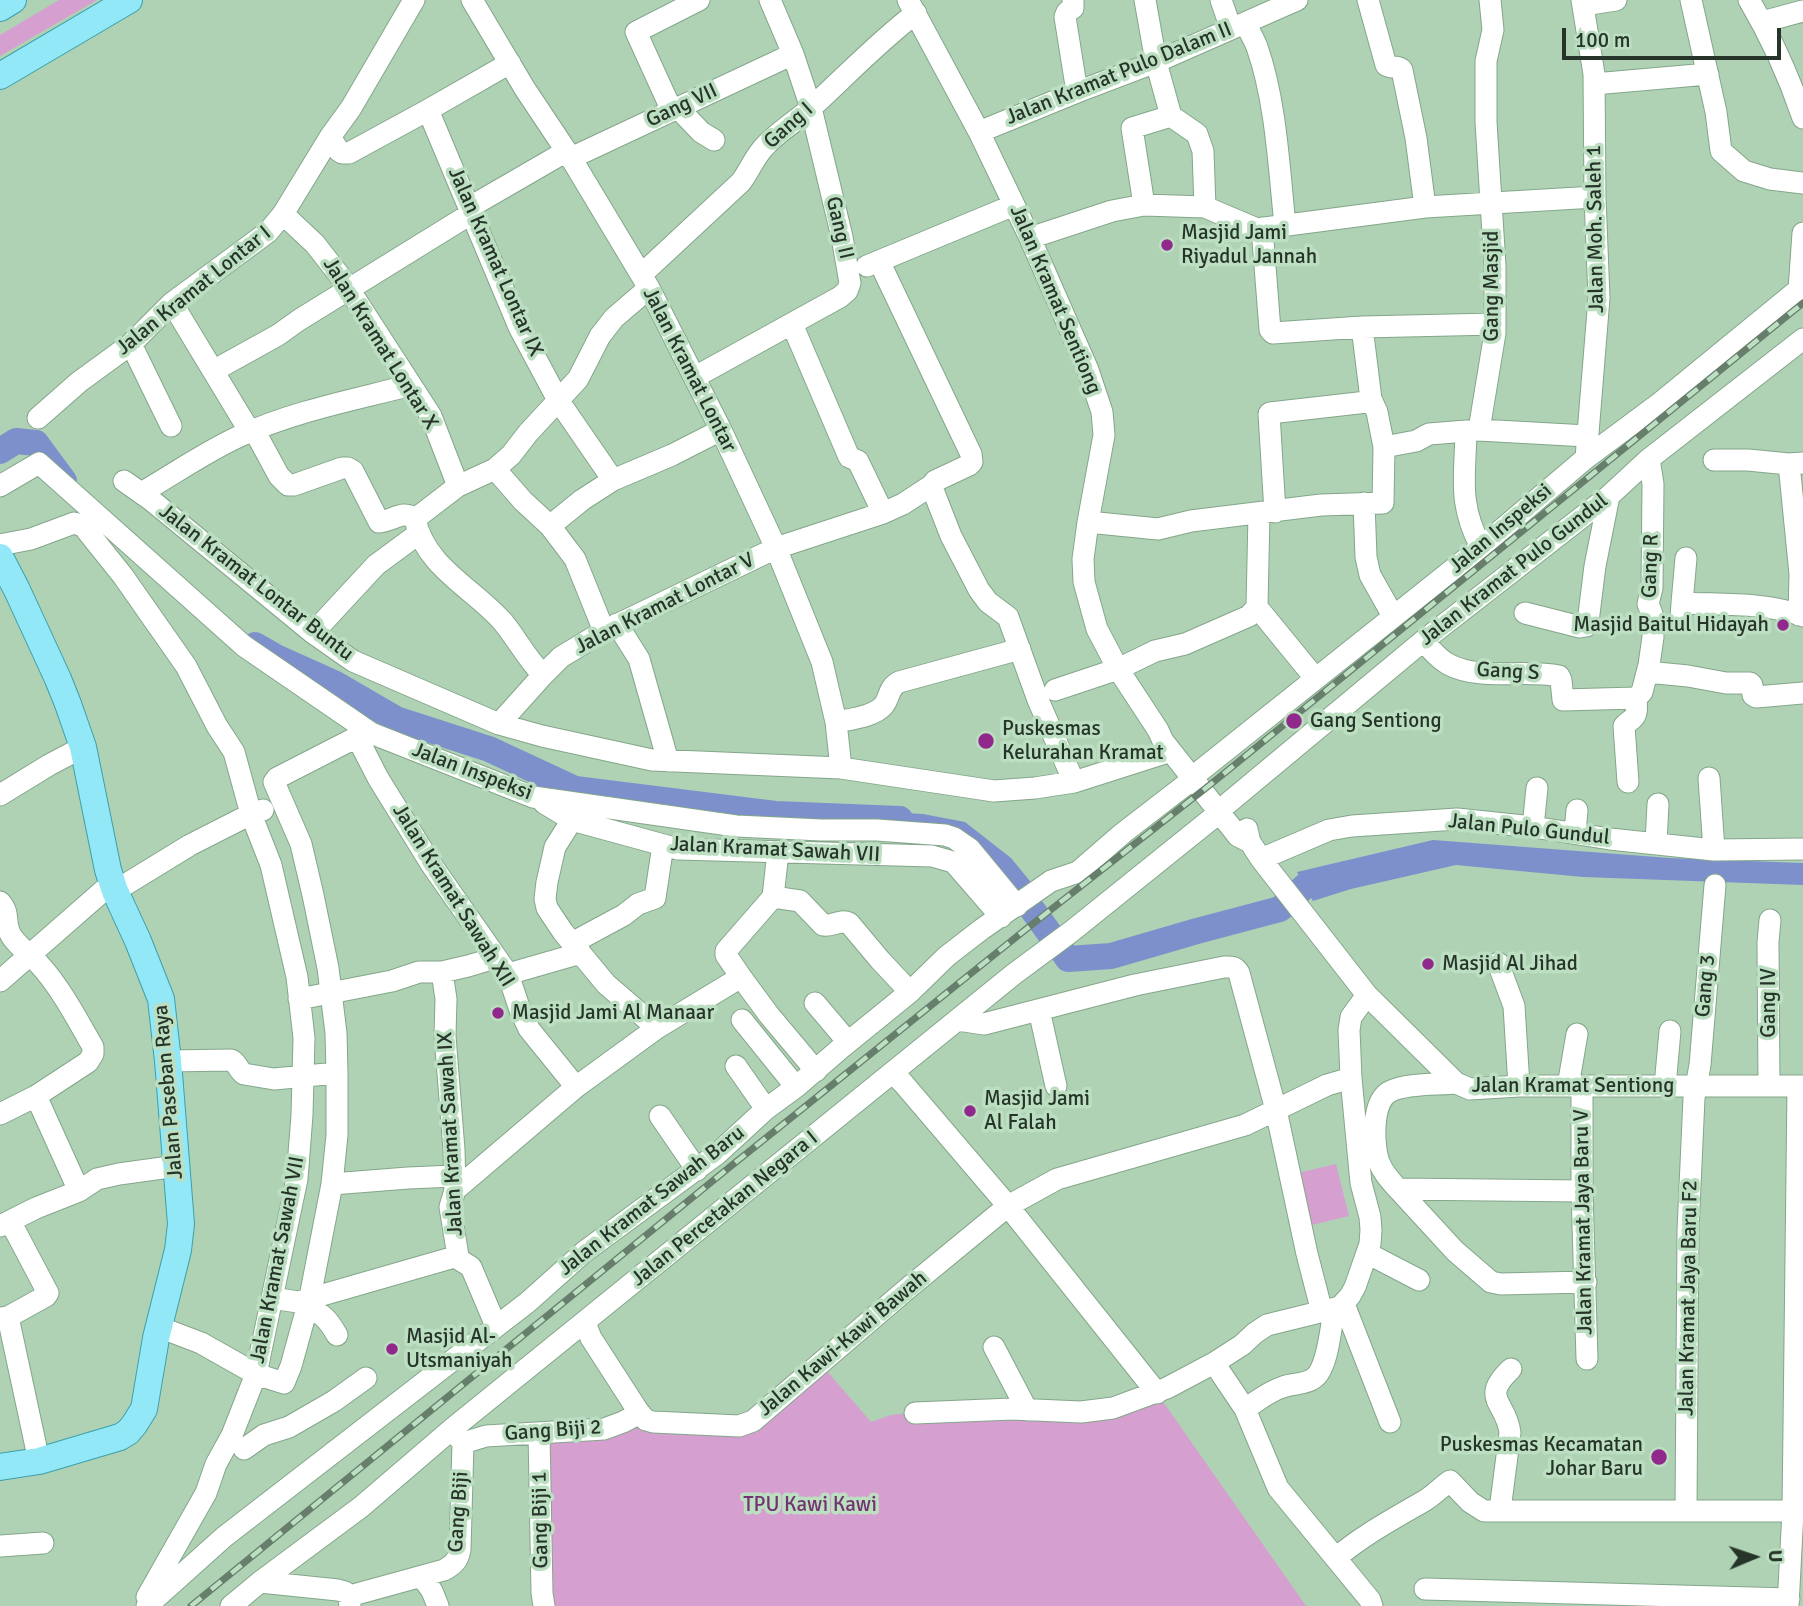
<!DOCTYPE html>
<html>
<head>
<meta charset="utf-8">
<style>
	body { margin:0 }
	#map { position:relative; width:1803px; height:1606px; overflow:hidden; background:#afd2b5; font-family:Signika,sans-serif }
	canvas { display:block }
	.north { position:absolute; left:1719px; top:1522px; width:70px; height:70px; -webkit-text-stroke:5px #bcdfc2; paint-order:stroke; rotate:88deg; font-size:19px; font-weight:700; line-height:28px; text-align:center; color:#263429 }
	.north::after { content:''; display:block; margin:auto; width:24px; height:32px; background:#263429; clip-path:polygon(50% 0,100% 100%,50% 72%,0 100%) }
	.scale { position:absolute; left:1562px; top:28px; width:219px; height:32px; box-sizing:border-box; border:4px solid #263429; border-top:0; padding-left:9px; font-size:21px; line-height:24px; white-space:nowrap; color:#263429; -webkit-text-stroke:5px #bcdfc2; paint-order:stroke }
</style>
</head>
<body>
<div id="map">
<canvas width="1803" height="1606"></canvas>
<div class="north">U</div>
<div class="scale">100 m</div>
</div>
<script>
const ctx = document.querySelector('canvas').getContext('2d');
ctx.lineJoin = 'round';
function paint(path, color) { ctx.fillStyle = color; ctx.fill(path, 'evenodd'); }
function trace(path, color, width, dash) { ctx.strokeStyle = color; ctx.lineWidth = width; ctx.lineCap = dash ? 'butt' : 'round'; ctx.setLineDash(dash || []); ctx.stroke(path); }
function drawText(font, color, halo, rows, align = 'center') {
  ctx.font = font + ' Signika,sans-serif'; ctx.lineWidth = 7; ctx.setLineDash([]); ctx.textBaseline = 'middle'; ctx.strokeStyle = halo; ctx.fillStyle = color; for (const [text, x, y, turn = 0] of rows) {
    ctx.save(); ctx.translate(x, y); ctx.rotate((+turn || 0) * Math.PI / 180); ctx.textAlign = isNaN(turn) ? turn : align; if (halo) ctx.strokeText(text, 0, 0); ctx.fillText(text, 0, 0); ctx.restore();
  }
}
paint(new Path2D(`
	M 59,0 L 97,0 L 0,56 L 0,35 Z
	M 1336,1164 L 1349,1216 L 1312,1225 L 1298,1173 Z
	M 820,1363 L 871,1422 L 891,1415 L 923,1412 L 1027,1410 L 1157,1393 L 1306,1606 L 544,1606 L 539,1433 L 619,1424 L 739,1426 Z`), '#d5a0cf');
paint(new Path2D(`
	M 866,811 L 923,814 L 965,822 L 1011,858 L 1034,886 L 1018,900 L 976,848 L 867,827 Z
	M 1433,840 L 1670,858 L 1803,863 L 1803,885 L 1583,877 L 1456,865 L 1351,889 L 1313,901 L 1297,872 Z`), '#7d90cb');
trace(new Path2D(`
	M 0,451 L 16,441 L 36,443 L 64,481
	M 255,645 L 276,657 L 334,683 L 396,719 L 489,749 L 575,789 L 775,814 L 900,819
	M 1011,880 L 1068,959 L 1111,956 L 1197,931 L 1280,909 L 1305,886 L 1339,878`), '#7d90cb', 26);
const minor = new Path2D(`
	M 472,0 L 525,89 L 571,158 L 649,288 L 721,430 L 776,548 L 822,662 L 836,722 L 841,768
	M 908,0 L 979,132 L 1030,238 L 1088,370 L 1102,412 L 1104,435 L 1088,522 L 1083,559 L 1084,582 L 1097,629 L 1118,669 L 1158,730 L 1163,741 L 1238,836 L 1250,842
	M 1073,0 L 1073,8 L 1067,12 L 1065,17 L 1077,92
	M 1145,0 L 1156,62 L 1171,116 L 1197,134 L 1203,151 L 1205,207
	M 1221,0 L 1231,29
	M 1368,0 L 1386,65 C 1391,69 1398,65 1402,70 L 1416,138 L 1425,207
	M 1582,0 L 1594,74 L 1595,197 L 1599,298 L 1586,458
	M 1691,0 L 1716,112 L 1721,151 L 1744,171 L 1770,179 L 1803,183
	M 1749,0 C 1771,37 1789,77 1803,118
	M 1583,5 L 1616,0
	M 1762,22 L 1803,11
	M 1245,23 C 1249,31 1254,39 1257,47 C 1276,101 1279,168 1285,225
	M 1594,84 L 1708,74
	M 678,108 L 701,132 L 714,140
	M 428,110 L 519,327 L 558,400 L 613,480
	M 672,111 L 636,32 L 699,0
	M 979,132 L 1077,92 L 1156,62 L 1297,0
	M 330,137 L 339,151 L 342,153 L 349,153 L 428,110 L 510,63
	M 571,158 L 793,54
	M 1144,205 L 1132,128 L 1171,116
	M 470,207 L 565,152
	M 283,214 L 315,244 L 343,280 L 411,385 L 431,416 L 458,486
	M 1262,228 L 1270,330 L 1273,333 L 1362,327 L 1495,324
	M 1030,238 L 1112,211 L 1144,205 L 1205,207 L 1257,229 L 1425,207 L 1595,197
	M 867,266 L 1014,205
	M 641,275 L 741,182 C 750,170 755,156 765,146 C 778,132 796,121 811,108 C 846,76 878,42 916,13
	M 1799,290 L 1803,233
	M 172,303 L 250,432
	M 792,324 L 849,457 L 858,461 L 883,513
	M 131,344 L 171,426
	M 213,371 L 278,335 L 299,320 L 472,213
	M 695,377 L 840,297 L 847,291 L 850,283 L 842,237 L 811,108 L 793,54 L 770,0
	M 38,418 L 79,382 L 131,344 L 172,303 L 268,232 L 283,214 L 330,137 L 351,108 L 414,0
	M 254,430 L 279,476 L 288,485 L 294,485 L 342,468 L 348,468 L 353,471 L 379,522 C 393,521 403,509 415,519
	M 1479,430 L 1495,333 L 1495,266 L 1486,122 L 1486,61 L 1493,30 L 1490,0
	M 1466,432 C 1465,478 1458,504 1481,547
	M 1384,447 L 1416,441 L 1429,434 L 1479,430 L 1587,436
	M 1714,460 L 1748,460 L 1789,464
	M 495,469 L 523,501 L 550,526 L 575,559 L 604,631
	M 124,481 L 151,500 L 313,633 L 353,661 L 499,724 L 542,736 L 652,760 L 841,768 L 994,791 L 1035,788 L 1074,782 L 1171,751
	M 932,485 L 933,490 L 951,536 L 979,590 L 988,602 L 1008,617 L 1038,700 L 1074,782
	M 0,486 L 39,463 L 244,646 L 371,733 L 533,797 L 736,826 L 821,830 L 877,830 L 945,835 L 954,838 L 970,849 L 1017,906
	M 141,493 C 174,474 205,452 240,436 C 294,411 354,400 411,385
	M 1364,503 L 1366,557 L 1370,575 L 1393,616
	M 1275,512 L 1269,414 L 1270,413 L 1367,402 L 1371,399
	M 415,519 L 458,486 L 495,469 L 511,455 L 528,433 L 578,379 L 600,336 L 614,318 L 649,288
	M 415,519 C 425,567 473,588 503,622 C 517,639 527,659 543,675
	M 1088,522 L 1158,529 L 1191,521 L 1321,505 L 1383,503 L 1384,447 L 1377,412 L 1371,399 L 1362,327
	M 550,526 L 582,500 L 613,480 L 672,455 L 721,430
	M 0,545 L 31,539 L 74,523 L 83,526 L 123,576 L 186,666 L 217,726 L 234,752 L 251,814 L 271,865 L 297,977 L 304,1038 L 302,1115 L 297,1179 L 256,1374 L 232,1435 L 216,1464 L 206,1493 L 147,1597
	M 1682,603 L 1686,558
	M 1257,607 L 1315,678
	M 1525,613 L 1580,627 L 1586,626 L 1588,622 L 1595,566 L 1609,496
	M 1799,615 L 1800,574 L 1789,464 L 1803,463
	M 1681,617 L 1682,603 C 1722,605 1765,602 1803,616
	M 617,624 L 639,659 L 668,761
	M 313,633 L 376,565 L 418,534
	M 1423,641 C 1431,649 1438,659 1448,664 C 1479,681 1525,669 1559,676 L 1561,680 L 1563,700 L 1636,698 L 1642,692 L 1649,665 L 1653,637 L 1652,614 L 1648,604 L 1652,588 L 1653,484 L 1649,459
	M 1647,672 L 1688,676 L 1726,683 L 1750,683 L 1752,685 L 1753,695 L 1756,697 L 1803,693
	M 1055,690 L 1118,669 L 1155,651 L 1185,644 L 1249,616 L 1257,607 L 1259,514
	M 836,722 C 850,719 874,717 884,705 C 890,697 888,688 899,682 L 1020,649
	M 499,724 L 543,675 L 561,657 L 604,631 L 776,548 L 883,513 L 903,504 L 932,485 L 935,481 L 969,465 L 972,462 L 971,454 L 879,261
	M 357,737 L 378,778 L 431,864 L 508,974 L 520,1010 L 529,1029 L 576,1087
	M 1200,771 L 1481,547 L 1586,458 L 1660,403 L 1803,286
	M 1709,778 L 1714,850
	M 1628,782 L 1624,726 C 1627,722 1631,721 1634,717 C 1638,712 1636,703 1636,698
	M 0,795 L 49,765 L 83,747
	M 544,803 L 572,820 L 678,849 L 932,856 L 953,862 L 956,865 L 1001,917
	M 1227,804 L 1423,641 L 1609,496 L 1649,459 L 1803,339
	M 572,820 L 555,847 L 547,882 L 545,899 L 547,908 L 563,932 L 606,984 L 657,1028
	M 1533,827 L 1537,788
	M 1247,829 L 1250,842 L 1261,859 L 1367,995 L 1456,1083 L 1470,1089 L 1519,1086 L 1803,1086
	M 1575,833 L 1577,810
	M 1656,843 L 1658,804
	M 1261,859 L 1329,830 L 1352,826 L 1457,819 L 1533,827 L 1610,839 L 1714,850 L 1803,849
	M 115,891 L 190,845 L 251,814 L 263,810
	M 773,897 L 800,901 L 823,925 C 832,927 840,919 849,923 L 880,960 L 910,992
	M 0,902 C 11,914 3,924 12,937 C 19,947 30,955 39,964 C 61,988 77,1019 93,1047 L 93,1054 L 88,1062 L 36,1096 L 79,1191
	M 572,943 L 624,915 L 638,904 L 655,898 L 663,845
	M 1498,963 L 1514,1006 L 1519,1086
	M 442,972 L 446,999 L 445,1036 L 454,1150 L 455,1190 L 450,1207 L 458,1256 L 460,1260 L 471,1267 L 496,1326
	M 508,974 L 581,953
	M 741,977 L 769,1015 L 816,1071
	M 0,981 L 112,883
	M 299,999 L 392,981 L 419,972 L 442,972 L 468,966 L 495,958
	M 815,1003 L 848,1042
	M 1039,1010 L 1056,1086
	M 742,1020 L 796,1087
	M 958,1020 L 984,1024 L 1135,985 L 1224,967 C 1231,967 1235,966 1239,973 L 1276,1110 L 1307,1254 L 1322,1312
	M 168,1061 L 231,1060 C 237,1062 238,1070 244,1074 L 274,1079 L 337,1073
	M 736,1066 L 766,1109
	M 893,1073 L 903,1083 L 1008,1206 L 1157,1393
	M 1456,1083 C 1437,1085 1408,1083 1391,1091 C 1371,1100 1373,1145 1379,1162 C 1383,1173 1390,1180 1398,1189 L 1582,1191
	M 1568,1086 L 1577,1034
	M 1582,1086 L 1582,1191 L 1587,1359
	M 1665,1086 L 1670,1031
	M 1769,1086 L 1768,942 L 1770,920
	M 0,1114 L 36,1096
	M 660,1116 L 697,1170
	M 332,1184 L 408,1178 L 454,1176
	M 1398,1189 L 1455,1251 L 1491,1282 L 1501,1284 L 1586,1282
	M 455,1190 L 576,1087 L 657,1028 L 741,977 L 726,955 L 726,951 L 773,897 L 778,852
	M 0,1226 L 36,1208 L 79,1191 L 97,1179 L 119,1174 L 177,1166
	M 1367,1253 L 1419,1280
	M 272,1298 L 298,1302 L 458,1256
	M 1344,1304 L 1390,1422
	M 307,1308 C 323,1313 329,1321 337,1335
	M 8,1317 L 39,1461
	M 0,1318 L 8,1317 L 46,1296 L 48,1293 L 10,1221
	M 585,1323 L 591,1338 L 640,1414 L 646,1420 L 653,1422 L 739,1426 L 753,1421 L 907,1289 L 1008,1206 L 1057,1179 L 1245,1125 L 1327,1085 L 1351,1078 L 1349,1030 L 1351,1017 L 1367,995
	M 159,1327 L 201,1343 L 256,1374 L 284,1383 L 291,1366 L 310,1297 L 332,1184 L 337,1135 L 337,1073 L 336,1033 L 328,968 L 313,895 L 301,844 L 274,782 L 277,778 L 357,737 L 371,733
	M 994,1347 L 1027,1410
	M 1214,1363 L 1245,1409 L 1278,1488 L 1370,1600 L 1372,1606
	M 1245,1409 C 1256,1402 1269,1391 1283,1387 C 1293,1383 1305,1385 1314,1378 C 1328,1368 1331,1326 1334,1310
	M 915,1413 L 1012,1409 L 1081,1412 L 1113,1408 L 1167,1388 L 1214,1363 L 1242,1345 L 1255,1333 L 1267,1325 L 1340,1307 L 1350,1296 L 1355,1287 L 1370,1244 L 1371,1230 L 1370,1217 L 1361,1183 L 1351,1078
	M 539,1433 L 542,1593 L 544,1606
	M 463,1443 L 486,1436 L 604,1429 L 623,1422 L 640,1413
	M 244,1449 L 264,1435 L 289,1427 L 334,1401 L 366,1378
	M 1500,1510 L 1510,1433 C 1507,1402 1479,1399 1511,1369
	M 1686,1511 L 1688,1230 L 1694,1098 L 1700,1065 L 1715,885
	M 0,1546 L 43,1543
	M 1336,1558 C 1363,1535 1393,1519 1424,1501 C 1433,1496 1441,1487 1450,1481 L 1470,1502 L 1484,1511 L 1803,1511
	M 422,1577 L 432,1591 L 438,1606
	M 260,1582 L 338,1590 L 345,1592 L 350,1597
	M 1425,1589 L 1789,1599
	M 147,1606 L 224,1537 L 528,1302 L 584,1252 L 717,1154 L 766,1109 L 796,1087 L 841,1048 L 910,992 L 947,956 L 982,929 L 1051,881 L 1078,872 L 1123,833 L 1193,779
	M 231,1606 L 260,1582 L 361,1507 L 452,1429 L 1014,974 L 1072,931 L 1220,812
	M 350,1606 L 349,1599 L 353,1595 L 444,1570 C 453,1565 458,1561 460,1550 L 463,1443 L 452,1429
	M 1788,1606 L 1793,1511 L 1798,1086`);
const major = new Path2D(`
	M 0,8 L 13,0
	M 0,76 L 129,0
	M 0,557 L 17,590 L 58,679 L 68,704 L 83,747 L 108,870 L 115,891 L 138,941 L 161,999 L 168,1061 L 181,1224 L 178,1250 L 156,1338 L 144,1409 L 134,1425 L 128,1432 L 120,1437 L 39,1461 L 0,1467`);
trace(minor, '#84a68a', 23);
trace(major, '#3d9faa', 28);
trace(minor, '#fff', 21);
trace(major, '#92e8f6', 26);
const rail = new Path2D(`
	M 191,1606 L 731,1166 L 1025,930 L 1211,784 L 1803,303`);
trace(rail, '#667e6b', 7);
trace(rail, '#bcdfc2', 4.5, [13]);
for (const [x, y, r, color] of [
	[1167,245,7,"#91288c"],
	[1783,625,7,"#91288c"],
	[1294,721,9,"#91288c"],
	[986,741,9,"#91288c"],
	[1428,964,7,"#91288c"],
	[498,1013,7,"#91288c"],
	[970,1111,7,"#91288c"],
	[392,1349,7,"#91288c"],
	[1659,1457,9,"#91288c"]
]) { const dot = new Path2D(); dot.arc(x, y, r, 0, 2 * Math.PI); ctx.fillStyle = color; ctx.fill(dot); trace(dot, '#bcdfc2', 2.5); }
drawText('21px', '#263429', '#bcdfc2', [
	["Jalan Kramat Pulo Dalam II",1119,74,-22],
	["Gang VII",682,106,-25],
	["Gang I",789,126,-42],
	["Gang II",839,228,77],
	["Jalan Moh. Saleh 1",1596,229,-91],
	["Jalan Kramat Lontar IX",495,262,66],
	["Gang Masjid",1492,286,-90],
	["Jalan Kramat Lontar I",194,291,-39],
	["Jalan Kramat Sentiong",1055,300,67],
	["Jalan Kramat Lontar X",380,344,58],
	["Jalan Kramat Lontar",689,370,63],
	["Jalan Inspeksi",1501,529,-40],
	["Gang R",1651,566,-88],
	["Jalan Kramat Pulo Gundul",1514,570,-38],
	["Jalan Kramat Lontar Buntu",256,583,38],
	["Jalan Kramat Lontar V",665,604,-27],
	["Gang S",1508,672,3],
	["Jalan Inspeksi",472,772,21],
	["Jalan Pulo Gundul",1529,830,6],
	["Jalan Kramat Sawah VII",775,850,3],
	["Jalan Kramat Sawah XII",453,896,58],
	["Gang 3",1706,986,-85],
	["Gang IV",1769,1003,-90],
	["Jalan Kramat Sentiong",1573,1086],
	["Jalan Paseban Raya",169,1092,-95],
	["Jalan Kramat Sawah IX",451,1134,-93],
	["Jalan Kramat Sawah Baru",652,1201,-38],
	["Jalan Percetakan Negara I",725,1209,-39],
	["Jalan Kramat Jaya Baru V",1584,1222,-91],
	["Jalan Kramat Sawah VII",278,1260,-79],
	["Jalan Kramat Jaya Baru F2",1689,1298,-89],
	["Jalan Kawi-Kawi Bawah",843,1344,-40],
	["Gang Biji 2",553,1431,-4],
	["Gang Biji",459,1512,-86],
	["Gang Biji 1",541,1520,-91]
]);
drawText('21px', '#263429', '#bcdfc2', [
	["Masjid Jami",1181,233],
	["Riyadul Jannah",1181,257],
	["Masjid Baitul Hidayah",1769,625,"right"],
	["Gang Sentiong",1310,721],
	["Puskesmas",1002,729],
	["Kelurahan Kramat",1002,753],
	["Masjid Al Jihad",1442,964],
	["Masjid Jami Al Manaar",512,1013],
	["Masjid Jami",984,1099],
	["Al Falah",984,1123],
	["Masjid Al-",406,1337],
	["Utsmaniyah",406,1361],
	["Puskesmas Kecamatan",1643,1445,"right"],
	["Johar Baru",1643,1469,"right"]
], 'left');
drawText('21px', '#73336f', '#bcdfc2', [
	["TPU Kawi Kawi",810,1505]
]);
</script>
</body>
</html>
